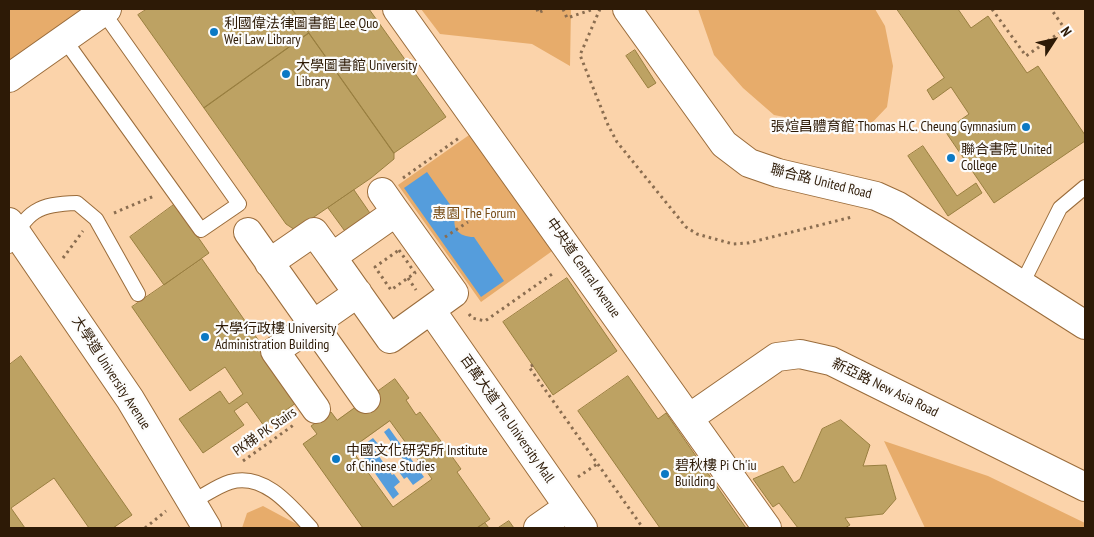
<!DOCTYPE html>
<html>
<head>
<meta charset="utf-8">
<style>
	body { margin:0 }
	#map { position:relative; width:1094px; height:537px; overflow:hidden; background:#fbd3aa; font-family:"PT Sans Narrow",sans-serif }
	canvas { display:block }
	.frame { position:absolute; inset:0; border:10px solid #2d1a06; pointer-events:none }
	.north { position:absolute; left:1029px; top:15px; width:50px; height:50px; -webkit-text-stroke:4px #fcfcfc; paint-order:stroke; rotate:55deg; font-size:14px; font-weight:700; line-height:20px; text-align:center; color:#2d1a06 }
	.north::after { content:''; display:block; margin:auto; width:18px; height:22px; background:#2d1a06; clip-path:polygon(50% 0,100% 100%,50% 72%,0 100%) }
</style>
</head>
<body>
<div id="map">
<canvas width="1094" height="537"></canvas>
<div class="frame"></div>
<div class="north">N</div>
</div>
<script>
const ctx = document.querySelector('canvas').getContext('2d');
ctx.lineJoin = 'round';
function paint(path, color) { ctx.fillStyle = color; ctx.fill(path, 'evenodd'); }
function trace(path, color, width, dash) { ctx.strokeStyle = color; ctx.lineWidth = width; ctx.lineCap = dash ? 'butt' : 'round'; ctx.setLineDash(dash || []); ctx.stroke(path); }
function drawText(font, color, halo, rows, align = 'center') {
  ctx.font = font + ' "PT Sans Narrow","Noto Sans TC",sans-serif'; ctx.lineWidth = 4.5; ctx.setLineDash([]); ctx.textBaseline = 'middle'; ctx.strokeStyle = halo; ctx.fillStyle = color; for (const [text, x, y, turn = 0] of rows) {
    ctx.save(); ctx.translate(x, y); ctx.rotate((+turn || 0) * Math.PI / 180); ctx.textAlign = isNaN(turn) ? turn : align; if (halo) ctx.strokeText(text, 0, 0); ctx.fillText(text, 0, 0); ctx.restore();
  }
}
paint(new Path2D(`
	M 9,9 L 80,9 L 79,13 L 72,20 L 9,61 Z
	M 421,9 L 571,9 L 570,66 L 532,44 L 440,34 Z
	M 698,9 L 875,9 L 885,26 L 893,66 L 887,107 L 868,127 L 805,121 L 774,115 L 743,88 L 714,55 Z
	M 472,133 L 555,249 L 481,302 L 398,185 Z
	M 884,441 L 988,476 L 1085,523 L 1085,528 L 925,528 Z
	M 263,506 L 304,528 L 242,528 L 247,513 Z`), '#e7ac6b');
paint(new Path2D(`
	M 427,172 L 456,213 C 451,228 458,237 474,237 L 504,281 L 481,297 L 404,188 Z
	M 389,428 L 424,477 L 413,485 L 407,477 L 404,479 L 399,472 L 407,465 L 384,432 Z
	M 373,438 L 379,445 L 374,449 L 392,475 L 394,474 L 400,482 L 394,487 L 399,494 L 393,499 L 358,449 Z`), '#559ddc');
const building = new Path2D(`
	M 147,9 L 292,9 L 309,33 L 204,108 L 138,15 Z
	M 292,9 L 369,9 L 446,117 L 394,153 Z
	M 897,9 L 958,9 L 971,28 L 988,16 L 1027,73 L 1038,66 L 1085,135 L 1085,141 L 994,203 L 945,131 L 969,114 L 951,87 L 933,100 L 927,90 L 944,78 Z
	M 309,33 L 394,153 L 394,159 L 371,178 L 295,230 L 286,224 L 204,108 Z
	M 635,50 L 656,83 L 648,88 L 626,56 Z
	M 923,146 L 957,196 L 976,183 L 982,193 L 948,216 L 908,156 Z
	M 354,190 L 372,216 L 347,234 L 328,208 Z
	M 175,204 L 209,253 L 164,285 L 130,237 Z
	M 202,259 L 300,400 L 264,426 L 247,402 L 234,411 L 244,425 L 203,453 L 179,419 L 220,391 L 229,404 L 243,394 L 225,367 L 190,391 L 132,307 Z
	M 567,278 L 617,351 L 553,395 L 503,322 Z
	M 21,356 L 132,515 L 113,528 L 89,528 L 54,478 L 11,508 L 25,528 L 9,528 L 9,365 Z
	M 628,376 L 658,419 L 666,413 L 746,528 L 660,528 L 578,411 Z
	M 395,379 L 409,398 L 406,400 L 416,415 L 420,412 L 461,469 L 457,472 L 490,519 L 477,528 L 363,528 L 303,444 L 317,434 L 311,426 L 331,412 L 337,420 ZM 390,421 L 432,479 L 393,507 L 351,449 Z
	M 841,420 L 870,445 L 863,466 L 886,465 L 896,499 L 883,514 L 845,518 L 850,525 L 845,528 L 798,528 L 779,503 L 773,507 L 753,479 L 783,466 L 794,483 L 800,479 L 822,429 Z
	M 509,521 L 514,528 L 498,528 Z
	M 485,523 L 489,528 L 477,528 Z`);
paint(building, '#bda263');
trace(building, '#997f40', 1);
const lane = new Path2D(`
	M 64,39 L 201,230 L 239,204 L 101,9
	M 9,246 C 27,211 38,204 77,203 L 96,219 L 138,294
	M 1022,284 L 1060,208 L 1085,187
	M 191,502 C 204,496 217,486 230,482 C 264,472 291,506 311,528`);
const street = new Path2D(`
	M 397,9 L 767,528
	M 627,9 L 724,144 L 749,163 L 778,173 L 876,196 L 898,206 L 1085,325
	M 9,78 L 107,9
	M 382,192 L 396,212
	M 396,212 L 454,293 L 390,339 L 332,257 Z
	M 9,222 L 130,399 L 207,528
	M 248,232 L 366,399
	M 269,263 L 314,232 L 332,257
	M 431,310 L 583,528
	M 316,409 L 275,351 L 358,293
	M 689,418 L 777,357 L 800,354 L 831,361 L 1085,487
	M 538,528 L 568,507`);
trace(lane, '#9a6c3b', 16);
trace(street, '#9a6c3b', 30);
trace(new Path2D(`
	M 537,9 L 538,13 L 546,9
	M 563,9 L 567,18 L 594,9
	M 600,9 L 580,55 L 608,125 L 617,142 L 686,227 L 697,234 L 733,244 L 748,243 L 852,217
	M 992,9 L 1026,56 L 1065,29 L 1051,9
	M 403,178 L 459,138
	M 114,213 L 154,196
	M 445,237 L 468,222
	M 399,250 L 415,273 L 391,290 L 375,267 Z
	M 63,258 L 83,231
	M 408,278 L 416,290
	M 469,314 L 472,318 L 485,321 L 555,272
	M 533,365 L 529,367 L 643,528
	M 243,461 L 295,424
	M 578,477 L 597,464
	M 145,528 L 166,511`), '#8a6d50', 3, [2.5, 4]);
trace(lane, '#fff', 14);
trace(street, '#fff', 28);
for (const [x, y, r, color] of [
	[214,32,5,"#0c79c4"],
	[286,74,5,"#0c79c4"],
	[1026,127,5,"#0c79c4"],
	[951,158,5,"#0c79c4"],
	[205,337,5,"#0c79c4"],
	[336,459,5,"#0c79c4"],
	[665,474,5,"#0c79c4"]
]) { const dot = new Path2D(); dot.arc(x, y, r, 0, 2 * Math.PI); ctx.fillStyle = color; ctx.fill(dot); trace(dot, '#fcfcfc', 2); }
drawText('14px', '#2d1a06', '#fcfcfc', [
	["利國偉法律圖書館 Lee Quo",224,24],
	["Wei Law Library",224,40],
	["大學圖書館 University",296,66],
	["Library",296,82],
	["張煊昌體育館 Thomas H.C. Cheung Gymnasium",1016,127,"right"],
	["聯合書院 United",961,150],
	["College",961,166],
	["大學行政樓 University",215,329],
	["Administration Building",215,345],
	["中國文化研究所 Institute",346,451],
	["of Chinese Studies",346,467],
	["碧秋樓 Pi Ch'iu",675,466],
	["Building",675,482]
], 'left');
drawText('14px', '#2d1a06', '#fcfcfc', [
	["聯合路 United Road",821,182,14],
	["中央道 Central Avenue",583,268,55],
	["大學道 University Avenue",111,373,57],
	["新亞路 New Asia Road",885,388,26],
	["百萬大道 The University Mall",507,419,55],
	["PK梯 PK Stairs",265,432,-35]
]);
drawText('14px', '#784c16', '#fcfcfc', [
	["惠園 The Forum",474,214]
]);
</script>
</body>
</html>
